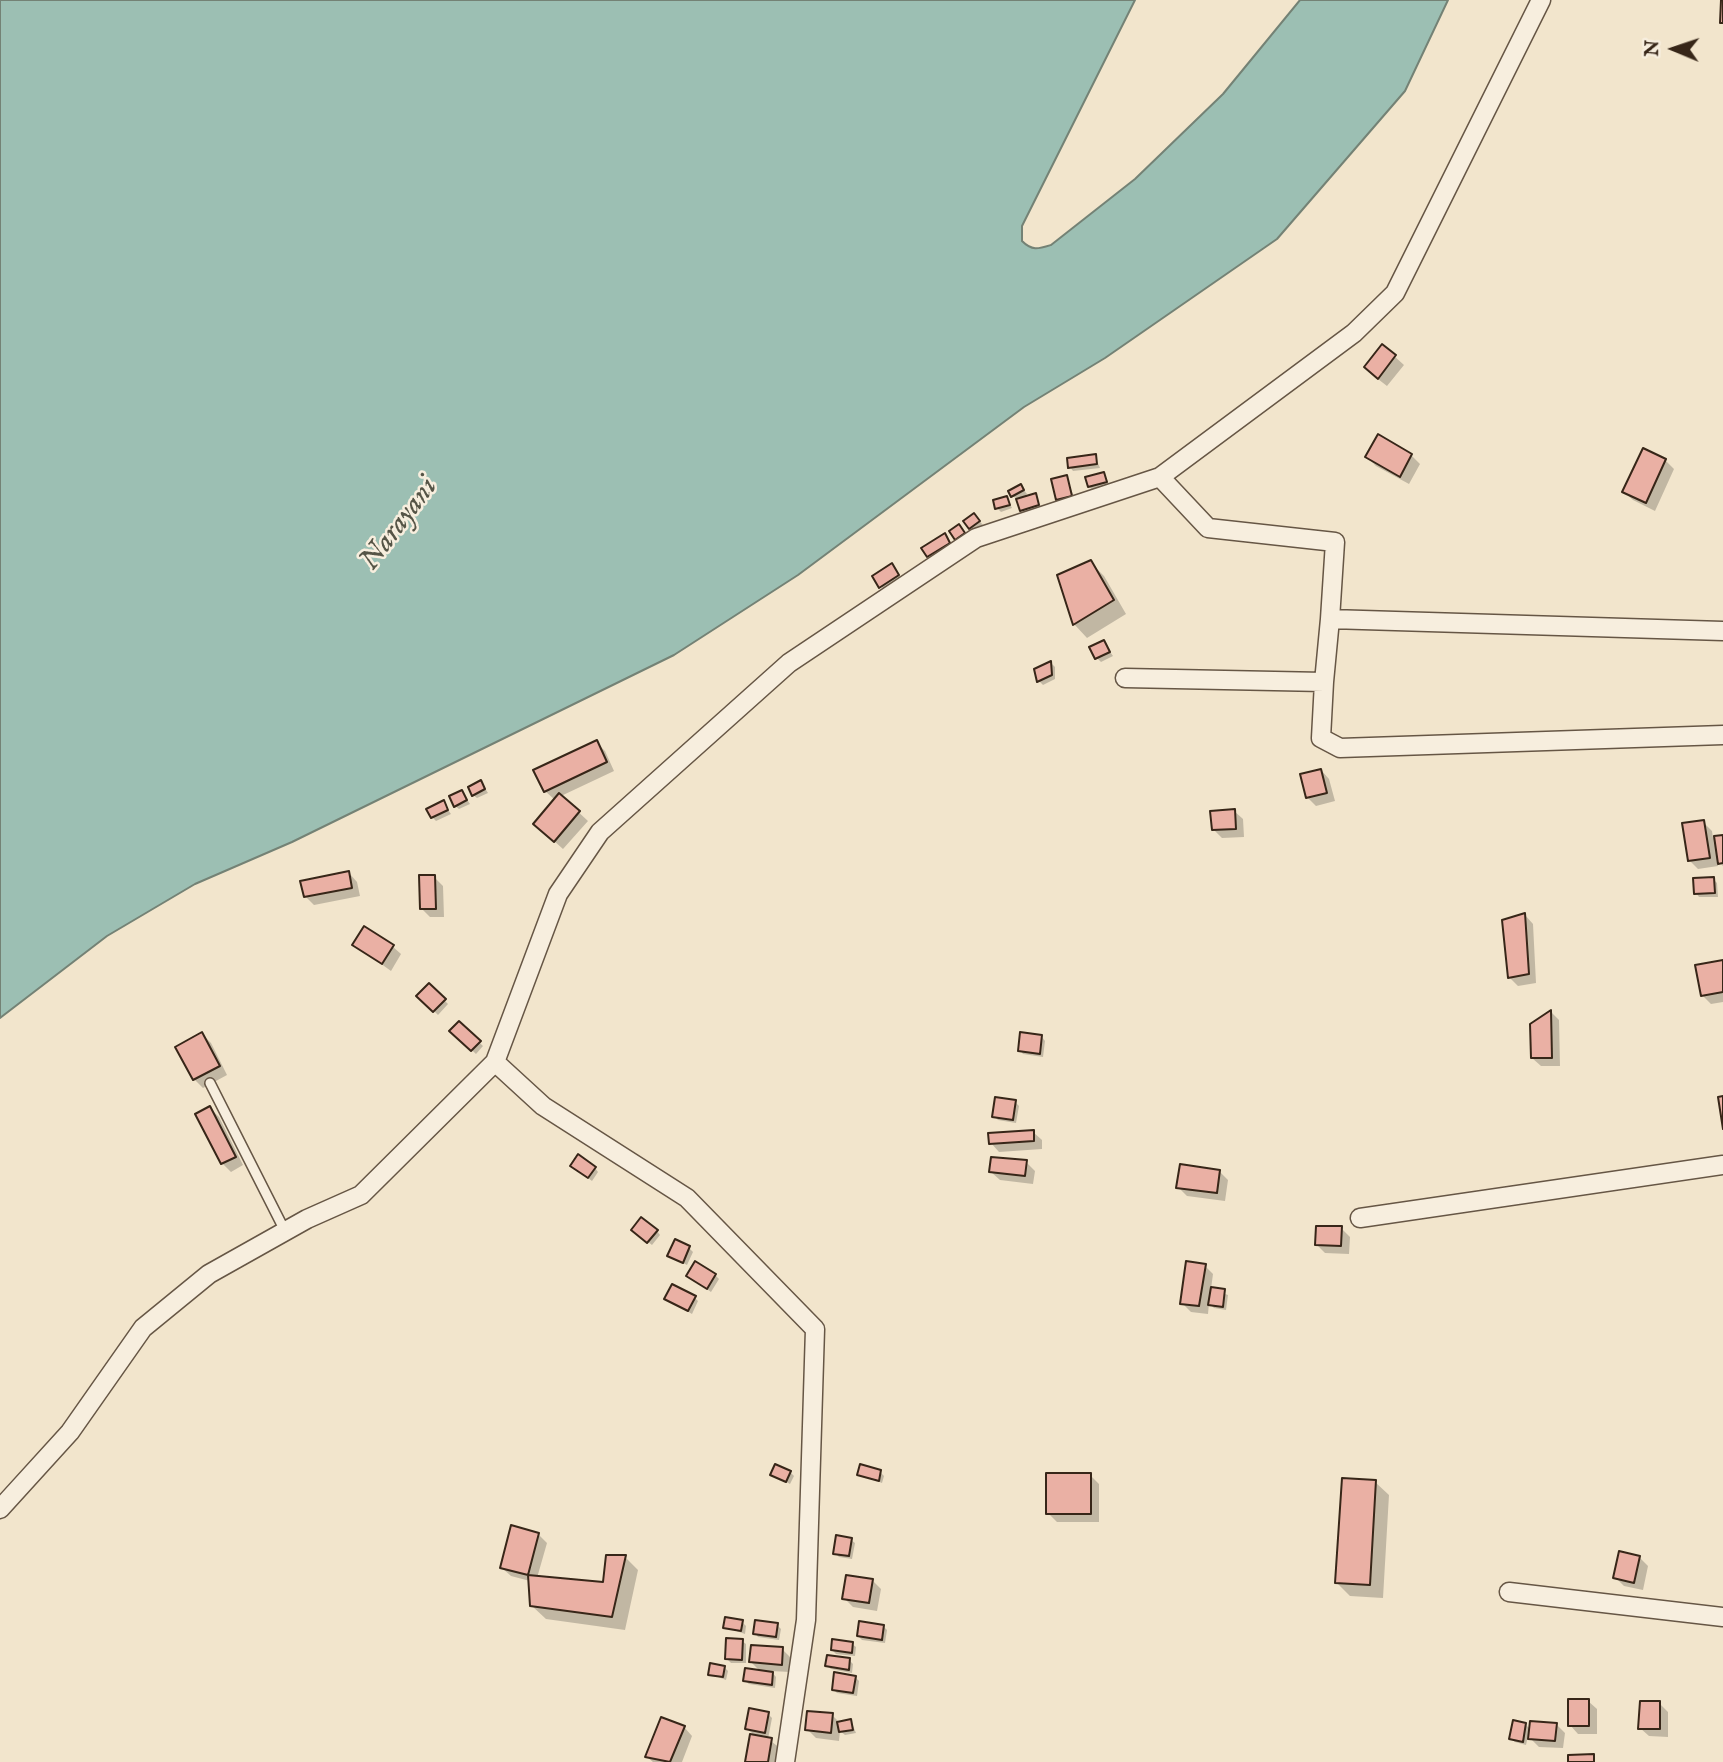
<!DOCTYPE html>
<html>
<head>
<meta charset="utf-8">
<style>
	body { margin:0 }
	#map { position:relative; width:1723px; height:1762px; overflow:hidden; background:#f2e5cc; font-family:"IM FELL English",serif }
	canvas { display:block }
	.north { position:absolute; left:1639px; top:14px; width:70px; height:70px; -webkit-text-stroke:5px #f7eede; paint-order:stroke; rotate:272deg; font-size:19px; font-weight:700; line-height:28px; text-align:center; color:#372618 }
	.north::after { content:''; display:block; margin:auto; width:24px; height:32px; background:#372618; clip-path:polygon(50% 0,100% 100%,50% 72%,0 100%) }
</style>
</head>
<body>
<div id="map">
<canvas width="1723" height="1762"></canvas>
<div class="north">N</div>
</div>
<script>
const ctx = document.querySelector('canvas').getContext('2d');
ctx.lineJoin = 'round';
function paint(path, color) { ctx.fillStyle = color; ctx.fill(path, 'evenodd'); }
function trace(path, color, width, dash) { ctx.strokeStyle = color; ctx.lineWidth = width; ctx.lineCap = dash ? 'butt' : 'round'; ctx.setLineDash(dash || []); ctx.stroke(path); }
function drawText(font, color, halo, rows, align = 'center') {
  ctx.font = font + ' "IM FELL English",serif'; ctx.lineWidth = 5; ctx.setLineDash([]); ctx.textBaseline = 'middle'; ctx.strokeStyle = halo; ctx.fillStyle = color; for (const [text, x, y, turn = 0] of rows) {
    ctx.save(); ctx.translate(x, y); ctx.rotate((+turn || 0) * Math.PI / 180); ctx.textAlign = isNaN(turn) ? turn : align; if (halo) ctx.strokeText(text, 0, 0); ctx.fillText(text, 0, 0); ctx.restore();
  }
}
const water = new Path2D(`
	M 0,0 L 1135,0 L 1022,226 L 1022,241 C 1032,251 1038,249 1051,245 L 1135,179 L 1223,94 L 1300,0 L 1448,0 L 1405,91 L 1277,239 L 1105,358 L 1024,407 L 798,575 L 674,655 L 292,842 L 195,884 L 107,936 L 0,1018 Z`);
paint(water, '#9cbfb3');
trace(water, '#748275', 2);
paint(new Path2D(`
	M 1383,346 L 1404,365 L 1387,386 L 1374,376 Z
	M 1411,455 L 1420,464 L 1409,484 L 1376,466 L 1367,457 Z
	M 1095,456 L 1100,468 L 1073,471 L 1070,467 Z
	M 1665,460 L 1674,469 L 1655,511 L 1633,500 L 1624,492 Z
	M 1104,474 L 1110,486 L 1093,490 L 1089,487 Z
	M 1066,477 L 1075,499 L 1061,503 L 1057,499 Z
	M 1021,486 L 1027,494 L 1021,499 L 1035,495 L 1042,509 L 1025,514 L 1021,510 L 1018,499 L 1012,496 Z
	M 1007,498 L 1012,508 L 1001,512 L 997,508 Z
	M 978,519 L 983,525 L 974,531 L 970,528 Z
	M 948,539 L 953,547 L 932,560 L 923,548 Z
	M 1091,563 L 1104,576 L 1126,614 L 1087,638 L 1074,624 L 1059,576 Z
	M 895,569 L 902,579 L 885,591 L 874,577 Z
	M 1104,643 L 1113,656 L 1101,662 L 1097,658 Z
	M 1051,663 L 1055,667 L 1055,679 L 1043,685 L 1039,681 Z
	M 596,742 L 605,751 L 614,771 L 561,796 L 588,821 L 563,849 L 544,832 L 555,800 L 545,791 Z
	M 1321,770 L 1329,779 L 1335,801 L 1316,806 L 1307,797 Z
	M 481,782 L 488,793 L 477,798 L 473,795 Z
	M 462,792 L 470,804 L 459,809 L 455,806 Z
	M 443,803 L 451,814 L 436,821 L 432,817 Z
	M 1234,811 L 1243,819 L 1244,837 L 1222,838 L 1213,829 Z
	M 1703,822 L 1712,831 L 1713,838 L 1723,836 L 1723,866 L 1717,860 L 1718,866 L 1698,869 L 1690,861 Z
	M 349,873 L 357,882 L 360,896 L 314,905 L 305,896 Z
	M 434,877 L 443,886 L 444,917 L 430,917 L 421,908 Z
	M 1713,879 L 1717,883 L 1718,897 L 1699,897 L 1696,893 Z
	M 1525,915 L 1533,924 L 1536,983 L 1518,986 L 1509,977 Z
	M 355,945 L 392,946 L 401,954 L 391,971 Z
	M 1723,962 L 1723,1002 L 1711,1004 L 1702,995 Z
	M 429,985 L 448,1004 L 438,1015 L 419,996 Z
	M 1551,1012 L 1559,1020 L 1560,1066 L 1541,1066 L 1532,1058 L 1532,1025 Z
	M 459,1023 L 483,1046 L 476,1054 L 452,1031 Z
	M 202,1034 L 211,1043 L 227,1075 L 203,1088 L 194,1079 Z
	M 1042,1037 L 1045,1041 L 1043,1057 L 1023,1054 L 1020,1050 Z
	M 1015,1102 L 1019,1106 L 1016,1123 L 998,1120 L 994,1116 Z
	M 210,1108 L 219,1117 L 243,1165 L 231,1172 L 222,1163 Z
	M 1033,1132 L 1042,1140 L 1042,1149 L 999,1152 L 991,1143 Z
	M 1026,1162 L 1035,1171 L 1033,1184 L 1000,1180 L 991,1172 Z
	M 595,1168 L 598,1172 L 592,1181 L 576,1169 Z
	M 1219,1171 L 1228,1180 L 1225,1201 L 1187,1196 L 1178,1187 Z
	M 1341,1228 L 1350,1237 L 1349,1254 L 1325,1253 L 1317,1245 Z
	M 657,1231 L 660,1235 L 652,1245 L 637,1233 Z
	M 689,1248 L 693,1252 L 687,1265 L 669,1256 Z
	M 1205,1266 L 1213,1274 L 1211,1289 L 1228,1295 L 1226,1310 L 1214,1308 L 1209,1303 L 1208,1314 L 1191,1312 L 1182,1303 Z
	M 715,1275 L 719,1279 L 711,1292 L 692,1279 Z
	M 695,1298 L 698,1301 L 692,1314 L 667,1299 Z
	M 790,1472 L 794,1476 L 790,1484 L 772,1474 Z
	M 880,1472 L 884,1476 L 882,1483 L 859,1474 Z
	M 1090,1475 L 1099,1484 L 1099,1522 L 1057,1522 L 1048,1513 Z
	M 1375,1482 L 1389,1495 L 1383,1598 L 1350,1596 L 1337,1583 Z
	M 538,1534 L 547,1543 L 537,1578 L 605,1584 L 625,1557 L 638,1570 L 625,1630 L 546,1619 L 532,1606 L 530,1581 L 511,1576 L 502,1568 Z
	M 851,1540 L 855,1543 L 852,1559 L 839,1557 L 835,1553 Z
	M 1640,1558 L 1648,1566 L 1643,1590 L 1624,1586 L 1615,1577 Z
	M 872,1580 L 881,1589 L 877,1611 L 853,1607 L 844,1598 Z
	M 742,1622 L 746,1626 L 745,1634 L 725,1627 Z
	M 777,1625 L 781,1629 L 779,1640 L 758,1637 L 755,1633 Z
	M 883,1626 L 887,1630 L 885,1643 L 862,1640 L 858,1636 Z
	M 742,1641 L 746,1644 L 746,1663 L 731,1663 L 727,1659 Z
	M 852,1644 L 856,1647 L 855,1656 L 836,1654 L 832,1650 Z
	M 782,1649 L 791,1658 L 790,1672 L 771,1671 L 776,1677 L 775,1688 L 749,1684 L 745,1681 L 761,1672 L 751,1662 Z
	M 849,1660 L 853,1664 L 852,1673 L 831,1669 L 827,1666 Z
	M 724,1667 L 728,1671 L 726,1680 L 710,1674 Z
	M 855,1677 L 859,1681 L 857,1696 L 837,1693 L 833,1689 Z
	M 1588,1701 L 1597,1709 L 1597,1734 L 1578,1734 L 1570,1725 Z
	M 1659,1703 L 1668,1712 L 1668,1737 L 1649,1736 L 1640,1728 Z
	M 768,1714 L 772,1718 L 768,1739 L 780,1748 L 778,1762 L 747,1762 L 752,1733 L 747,1729 Z
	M 832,1715 L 840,1723 L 851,1721 L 856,1733 L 845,1735 L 840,1731 L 839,1741 L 816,1738 L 807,1729 Z
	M 1525,1724 L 1531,1730 L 1556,1724 L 1565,1733 L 1563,1748 L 1539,1747 L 1528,1736 L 1526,1745 L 1515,1742 L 1511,1739 Z
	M 684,1727 L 692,1736 L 682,1762 L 653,1762 L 647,1757 Z`), '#0003');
const building = new Path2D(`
	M 1721,0 L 1723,0 L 1723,23 L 1720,23 Z
	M 1382,344 L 1396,355 L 1378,379 L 1364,367 Z
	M 1378,434 L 1412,454 L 1400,477 L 1365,457 Z
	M 1643,448 L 1666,459 L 1646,503 L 1622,492 Z
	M 1096,454 L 1097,464 L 1068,468 L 1067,458 Z
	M 1104,472 L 1107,482 L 1088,487 L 1085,477 Z
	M 1067,475 L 1072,496 L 1056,500 L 1051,479 Z
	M 1021,484 L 1024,490 L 1011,497 L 1008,491 Z
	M 1036,493 L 1039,505 L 1020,511 L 1016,499 Z
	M 1007,496 L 1010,505 L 995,509 L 993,500 Z
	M 974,513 L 980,521 L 969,529 L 963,521 Z
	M 959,524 L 965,533 L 955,540 L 949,531 Z
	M 945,533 L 950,543 L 927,557 L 921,548 Z
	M 1091,560 L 1114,600 L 1073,625 L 1057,575 Z
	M 892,563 L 899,575 L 879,588 L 872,576 Z
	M 1104,640 L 1110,652 L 1095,659 L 1089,647 Z
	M 1051,661 L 1052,675 L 1037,682 L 1034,669 Z
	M 597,740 L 607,762 L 544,792 L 533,770 Z
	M 1321,769 L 1327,793 L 1306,798 L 1300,774 Z
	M 481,780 L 485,789 L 472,796 L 468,787 Z
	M 462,790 L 467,800 L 454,807 L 449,796 Z
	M 559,793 L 580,811 L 554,842 L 533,824 Z
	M 444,800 L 448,810 L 431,818 L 426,809 Z
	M 1235,809 L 1236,829 L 1212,830 L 1210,811 Z
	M 1704,820 L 1710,858 L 1688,861 L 1682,823 Z
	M 1723,835 L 1723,863 L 1718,864 L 1714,836 Z
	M 349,871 L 352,888 L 304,897 L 300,881 Z
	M 419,875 L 435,875 L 436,909 L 420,909 Z
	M 1714,877 L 1715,893 L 1694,894 L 1693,878 Z
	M 1525,913 L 1529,974 L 1508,978 L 1502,920 Z
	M 364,926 L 394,945 L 382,964 L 352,945 Z
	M 1723,960 L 1723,992 L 1701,996 L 1695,965 Z
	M 429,983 L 446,999 L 433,1012 L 416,996 Z
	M 1551,1010 L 1552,1058 L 1531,1058 L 1530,1024 Z
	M 459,1021 L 481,1041 L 471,1051 L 449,1031 Z
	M 202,1032 L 220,1066 L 193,1080 L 175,1047 Z
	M 1020,1032 L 1042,1035 L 1040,1054 L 1018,1051 Z
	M 1723,1096 L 1723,1129 L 1718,1097 Z
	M 995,1097 L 1016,1100 L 1013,1120 L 992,1117 Z
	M 210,1106 L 236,1157 L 221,1164 L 195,1114 Z
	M 1034,1130 L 1034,1141 L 989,1144 L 988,1133 Z
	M 578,1154 L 596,1167 L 588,1178 L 570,1166 Z
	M 991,1157 L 1027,1160 L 1025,1176 L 989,1172 Z
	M 1180,1164 L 1220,1170 L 1217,1193 L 1176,1188 Z
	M 641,1217 L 658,1230 L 647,1243 L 631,1230 Z
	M 1316,1226 L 1342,1226 L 1341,1246 L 1315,1245 Z
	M 675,1239 L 690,1246 L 683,1263 L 667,1256 Z
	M 695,1261 L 716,1274 L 707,1289 L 686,1276 Z
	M 1186,1261 L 1206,1264 L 1199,1306 L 1180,1304 Z
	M 672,1284 L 696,1296 L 688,1311 L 664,1299 Z
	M 1211,1287 L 1225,1289 L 1223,1307 L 1208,1305 Z
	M 775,1464 L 791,1471 L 786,1482 L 770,1475 Z
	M 860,1464 L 881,1470 L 879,1481 L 857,1475 Z
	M 1046,1473 L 1091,1473 L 1091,1514 L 1046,1514 Z
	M 1342,1478 L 1376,1480 L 1370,1585 L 1335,1583 Z
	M 511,1525 L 539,1533 L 528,1575 L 500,1568 Z
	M 836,1535 L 852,1538 L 849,1556 L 833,1554 Z
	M 1619,1551 L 1640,1556 L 1634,1583 L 1613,1578 Z
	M 606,1555 L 626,1555 L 612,1617 L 530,1606 L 528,1575 L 603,1582 Z
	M 846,1575 L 873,1579 L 869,1603 L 842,1599 Z
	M 725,1617 L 743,1620 L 741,1631 L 723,1628 Z
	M 755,1620 L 778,1623 L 776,1637 L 753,1634 Z
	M 859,1621 L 884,1625 L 882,1640 L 857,1636 Z
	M 726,1638 L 743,1639 L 742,1660 L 725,1659 Z
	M 832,1639 L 853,1642 L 852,1653 L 831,1650 Z
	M 751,1645 L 783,1647 L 782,1665 L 749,1662 Z
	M 827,1655 L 850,1658 L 849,1670 L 825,1666 Z
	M 710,1663 L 725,1666 L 723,1677 L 708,1675 Z
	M 745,1668 L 773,1672 L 772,1685 L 743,1681 Z
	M 834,1672 L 856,1676 L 853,1693 L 832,1690 Z
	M 1568,1699 L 1589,1699 L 1589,1726 L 1568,1726 Z
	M 1640,1701 L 1660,1701 L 1660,1729 L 1638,1729 Z
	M 749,1708 L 769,1712 L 765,1733 L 745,1729 Z
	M 807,1711 L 833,1713 L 831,1733 L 805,1730 Z
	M 661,1717 L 685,1726 L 670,1762 L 645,1757 Z
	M 851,1719 L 853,1730 L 839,1732 L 837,1722 Z
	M 1513,1720 L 1526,1723 L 1523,1742 L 1509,1739 Z
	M 1530,1721 L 1557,1723 L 1555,1741 L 1528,1739 Z
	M 750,1734 L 772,1738 L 768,1762 L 745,1762 Z
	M 1594,1754 L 1594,1762 L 1568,1762 L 1568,1755 Z`);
paint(building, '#eab0a4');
trace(building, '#372618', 2);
const service = new Path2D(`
	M 210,1083 L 285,1231`);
const minor = new Path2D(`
	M 1160,477 L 1208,528 L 1335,542 L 1330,619 L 1723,631
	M 1125,678 L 1324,682 L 1330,619
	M 1324,682 L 1321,738 L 1340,748 L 1723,735
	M 495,1062 L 543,1106 L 687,1198 L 815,1329 L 806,1620 L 785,1762
	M 1360,1218 L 1723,1165
	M 0,1509 L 70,1432 L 143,1328 L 209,1274 L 307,1219 L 361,1195 L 495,1062 L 558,894 L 600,832 L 789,663 L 976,538 L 1160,477 L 1354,333 L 1395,293 L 1541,0
	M 1509,1592 L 1723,1617`);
trace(service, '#665645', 12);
trace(minor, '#665645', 21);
trace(service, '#f7eede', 9);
trace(minor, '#f7eede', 18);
drawText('italic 30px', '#555446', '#f7eede', [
	["Narayani",400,525,-53]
]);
</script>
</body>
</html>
